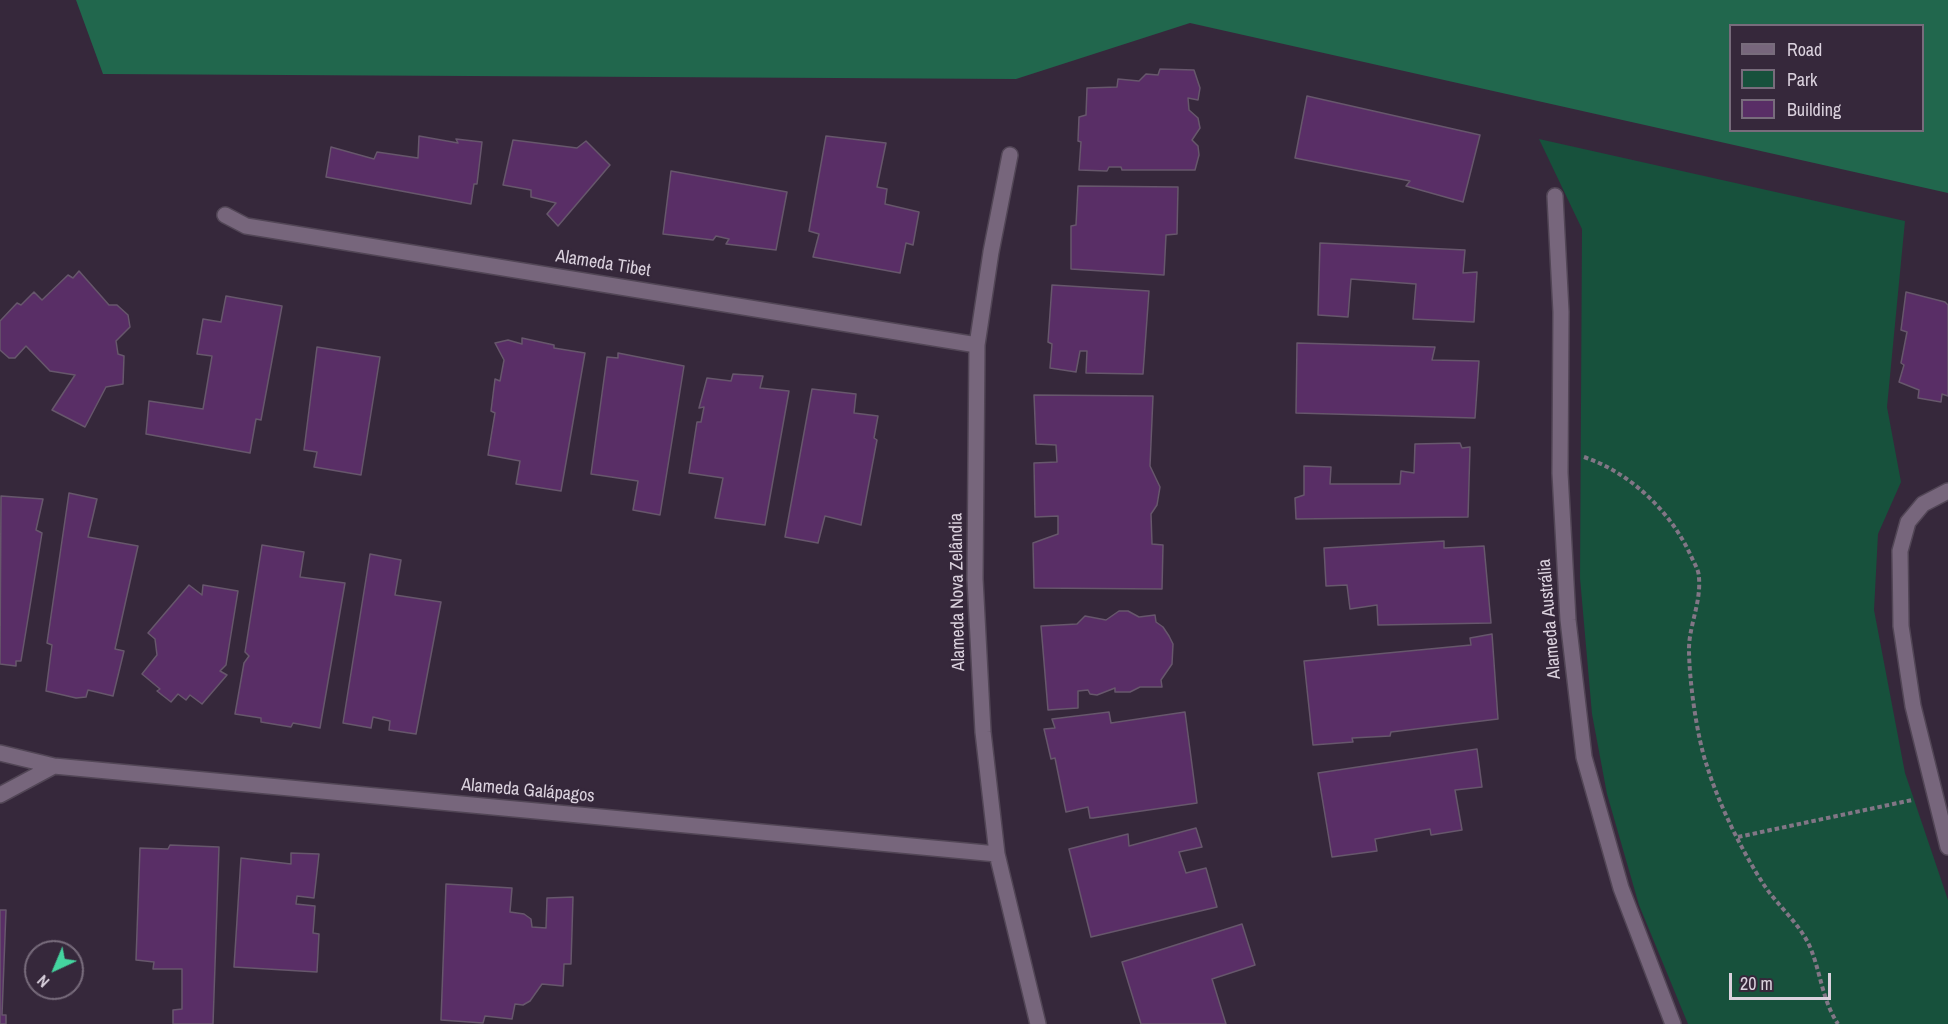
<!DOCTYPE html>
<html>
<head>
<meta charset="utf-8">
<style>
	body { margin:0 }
	#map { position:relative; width:1948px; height:1024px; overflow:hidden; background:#36283b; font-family:"Archivo Narrow",sans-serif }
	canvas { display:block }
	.legend { position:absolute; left:1729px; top:24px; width:195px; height:108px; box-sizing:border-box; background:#36283b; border:2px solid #786c7c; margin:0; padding:8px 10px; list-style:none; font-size:18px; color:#dbd2de }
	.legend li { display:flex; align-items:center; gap:12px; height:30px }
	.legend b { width:30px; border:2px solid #786c7c }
	.north { position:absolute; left:24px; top:940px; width:60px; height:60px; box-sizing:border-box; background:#36283b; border:2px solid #786c7c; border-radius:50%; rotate:224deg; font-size:16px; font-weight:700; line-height:24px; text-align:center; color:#dbd2de }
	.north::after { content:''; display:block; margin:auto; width:21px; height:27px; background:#44d49f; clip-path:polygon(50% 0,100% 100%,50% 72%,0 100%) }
	.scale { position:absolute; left:1729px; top:973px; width:102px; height:27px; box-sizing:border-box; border:3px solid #dbd2de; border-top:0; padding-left:8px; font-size:18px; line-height:21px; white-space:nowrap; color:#dbd2de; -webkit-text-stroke:4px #36283b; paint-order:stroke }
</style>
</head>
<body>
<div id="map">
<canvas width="1948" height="1024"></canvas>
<ul class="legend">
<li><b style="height:8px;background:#77667c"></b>Road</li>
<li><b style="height:16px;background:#17513c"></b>Park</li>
<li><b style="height:16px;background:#592e66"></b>Building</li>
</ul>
<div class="north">N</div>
<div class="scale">20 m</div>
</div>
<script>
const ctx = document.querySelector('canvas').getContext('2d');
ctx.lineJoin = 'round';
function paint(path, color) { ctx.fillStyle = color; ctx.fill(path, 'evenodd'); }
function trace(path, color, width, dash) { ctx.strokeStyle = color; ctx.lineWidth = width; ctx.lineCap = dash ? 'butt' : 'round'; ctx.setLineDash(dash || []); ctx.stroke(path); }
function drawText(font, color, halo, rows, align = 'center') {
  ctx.font = font + ' "Archivo Narrow",sans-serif'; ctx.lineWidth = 4.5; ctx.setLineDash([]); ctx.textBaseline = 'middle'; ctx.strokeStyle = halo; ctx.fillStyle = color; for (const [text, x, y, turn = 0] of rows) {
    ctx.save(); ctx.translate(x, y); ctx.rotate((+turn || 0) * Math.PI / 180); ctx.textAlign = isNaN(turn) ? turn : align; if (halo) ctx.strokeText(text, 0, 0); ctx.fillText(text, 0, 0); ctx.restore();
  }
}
paint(new Path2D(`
	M 1539,139 L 1905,221 L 1887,407 L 1901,482 L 1878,534 L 1874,610 L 1905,773 L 1948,900 L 1948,1024 L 1688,1024 L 1639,905 L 1607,794 L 1592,714 L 1580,578 L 1582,229 Z`), '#17513c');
paint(new Path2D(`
	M 76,0 L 1948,0 L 1948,193 L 1190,23 L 1016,79 L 103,74 ZM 1730,26 L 1922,26 L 1922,130 L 1730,130 Z`), '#21674d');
const building = new Path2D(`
	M 1160,69 L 1194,70 L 1200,88 L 1198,100 L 1188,98 L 1189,110 L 1198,118 L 1200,128 L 1192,140 L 1198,146 L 1199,155 L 1195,170 L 1122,170 L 1121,167 L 1109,167 L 1107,171 L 1079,170 L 1081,142 L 1078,141 L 1079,117 L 1086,115 L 1087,88 L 1117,87 L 1118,79 L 1139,81 L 1146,74 L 1158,75 Z
	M 1307,96 L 1480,135 L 1463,202 L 1406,186 L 1410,181 L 1295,158 Z
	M 419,136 L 458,143 L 456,139 L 482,142 L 477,184 L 474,184 L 471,204 L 326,177 L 331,147 L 374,159 L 377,152 L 418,158 Z
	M 826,136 L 886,143 L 877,187 L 887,189 L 885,204 L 919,212 L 913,245 L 906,243 L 900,273 L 813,257 L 819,234 L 809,231 Z
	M 513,140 L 577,148 L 586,141 L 610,165 L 558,226 L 547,214 L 556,203 L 531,197 L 531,190 L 503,185 Z
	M 671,171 L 787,192 L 776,250 L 726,244 L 729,239 L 716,236 L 713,240 L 663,234 Z
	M 1078,186 L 1178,187 L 1177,234 L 1166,235 L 1164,275 L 1071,269 L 1071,226 L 1076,225 Z
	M 1320,243 L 1465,250 L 1463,273 L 1477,272 L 1474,322 L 1413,319 L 1416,284 L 1351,279 L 1348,317 L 1318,315 Z
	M 79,271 L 109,305 L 117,305 L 128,315 L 130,327 L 116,341 L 118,354 L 124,356 L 123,384 L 106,387 L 85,427 L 52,410 L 75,375 L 50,371 L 26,346 L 15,358 L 9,358 L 0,350 L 0,321 L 17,303 L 21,305 L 34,292 L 42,300 L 68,275 L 73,278 Z
	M 1052,285 L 1149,291 L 1143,374 L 1086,373 L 1087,351 L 1080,351 L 1076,372 L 1050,368 L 1052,344 L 1048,342 Z
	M 1906,292 L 1945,302 L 1948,305 L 1948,396 L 1942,394 L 1941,402 L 1918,398 L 1919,390 L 1899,382 L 1904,365 L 1901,363 L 1907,332 L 1901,330 Z
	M 226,296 L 282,306 L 261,420 L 256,419 L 250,453 L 146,434 L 149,401 L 203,409 L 212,356 L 197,354 L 203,319 L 221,322 Z
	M 522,338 L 554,345 L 554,348 L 585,353 L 561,491 L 516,484 L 520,461 L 488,455 L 495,413 L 491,411 L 495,379 L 500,381 L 504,360 L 495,343 L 508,340 L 522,344 Z
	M 1297,343 L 1435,347 L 1432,360 L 1479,361 L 1475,418 L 1296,413 Z
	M 317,347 L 380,357 L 361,475 L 314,467 L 317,452 L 304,450 Z
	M 618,353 L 684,366 L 660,515 L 633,510 L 638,481 L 591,474 L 607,357 L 618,358 Z
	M 733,374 L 763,376 L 760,388 L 789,391 L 765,525 L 715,518 L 723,478 L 689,473 L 697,422 L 701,422 L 704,407 L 699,408 L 707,378 L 731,381 Z
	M 812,389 L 856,394 L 854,413 L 878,416 L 874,438 L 877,440 L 861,525 L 825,516 L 818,543 L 785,537 Z
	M 1034,395 L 1153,396 L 1150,466 L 1160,487 L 1157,505 L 1151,514 L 1152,544 L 1163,545 L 1162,589 L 1034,588 L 1033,543 L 1058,534 L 1058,516 L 1035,517 L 1034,463 L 1057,462 L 1056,445 L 1036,444 Z
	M 1460,443 L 1462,448 L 1470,447 L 1468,517 L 1296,519 L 1295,498 L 1304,495 L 1304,466 L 1331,467 L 1330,484 L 1400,484 L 1401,471 L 1414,473 L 1415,444 Z
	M 69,493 L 97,499 L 88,537 L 138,546 L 115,649 L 124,651 L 113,696 L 88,690 L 86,697 L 76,698 L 46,691 L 52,645 L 47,643 Z
	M 1,496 L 43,499 L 36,530 L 42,533 L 21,661 L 16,661 L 16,666 L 0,664 Z
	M 1444,541 L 1444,548 L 1484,546 L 1491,623 L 1378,625 L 1377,605 L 1350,609 L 1347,585 L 1326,586 L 1324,548 Z
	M 262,545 L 304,552 L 300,577 L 345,583 L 320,728 L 293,723 L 291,727 L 261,722 L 261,718 L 235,714 L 244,663 L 249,656 L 245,652 Z
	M 370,554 L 401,560 L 395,595 L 441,602 L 416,734 L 389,730 L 390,721 L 373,717 L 371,728 L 343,723 Z
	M 189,585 L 202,595 L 203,585 L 238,591 L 226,665 L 220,671 L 227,675 L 202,704 L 190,695 L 186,700 L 178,694 L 171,702 L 157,691 L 160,689 L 142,674 L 157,655 L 155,639 L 148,633 Z
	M 1119,611 L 1128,611 L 1139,617 L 1155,615 L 1156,622 L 1163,627 L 1169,636 L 1173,644 L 1172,664 L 1161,680 L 1162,687 L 1140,687 L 1130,692 L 1115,692 L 1115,688 L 1097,695 L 1090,694 L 1088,690 L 1078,691 L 1078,708 L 1048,710 L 1041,626 L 1077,624 L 1085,616 L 1106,620 Z
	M 1492,634 L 1498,719 L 1391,732 L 1390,736 L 1352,738 L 1353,742 L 1313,745 L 1304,661 L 1471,645 L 1470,638 Z
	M 1109,712 L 1111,723 L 1185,712 L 1197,803 L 1093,818 L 1090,818 L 1088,807 L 1066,812 L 1055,758 L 1051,759 L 1044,729 L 1055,728 L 1052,719 Z
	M 1477,749 L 1482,787 L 1455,790 L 1462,830 L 1431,835 L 1430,829 L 1375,839 L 1377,851 L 1332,857 L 1318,773 Z
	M 1196,828 L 1202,847 L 1179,852 L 1186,873 L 1206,868 L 1217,907 L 1091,937 L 1069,849 L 1128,834 L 1129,846 Z
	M 170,845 L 219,847 L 213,1024 L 173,1024 L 173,1010 L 182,1009 L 182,969 L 153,969 L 154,962 L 136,960 L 140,848 L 168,849 Z
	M 291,853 L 319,854 L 314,898 L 297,896 L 296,904 L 315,906 L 313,933 L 319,934 L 317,972 L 234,967 L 241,858 L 291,864 Z
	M 446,884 L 512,888 L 510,912 L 524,914 L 531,919 L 532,927 L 546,928 L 547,898 L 573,897 L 571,964 L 564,964 L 563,986 L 542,984 L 530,1001 L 523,1005 L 515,1004 L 512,1019 L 485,1016 L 483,1023 L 441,1020 Z
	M 0,910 L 6,910 L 2,1015 L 6,1015 L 6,1024 L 0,1024 Z
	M 1242,924 L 1255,965 L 1212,979 L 1226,1024 L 1141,1024 L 1122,962 Z`);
paint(building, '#592e66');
trace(building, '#67576c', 1.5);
const street = new Path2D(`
	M 1010,155 L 991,252 L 977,345 L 975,579 L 983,732 L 997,854 L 1038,1024
	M 1555,196 L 1561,312 L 1560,473 L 1568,620 L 1584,757 L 1621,888 L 1673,1024
	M 225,215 L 246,226 L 977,345
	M 1948,491 L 1923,504 L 1908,522 L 1900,551 L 1901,626 L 1913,706 L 1948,847
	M 0,753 L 54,766 L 997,854
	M 0,795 L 54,766`);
trace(street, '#524656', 18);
trace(new Path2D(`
	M 1584,457 C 1631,473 1671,512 1691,556 C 1694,563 1699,570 1699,578 C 1701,603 1689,626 1689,649 C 1689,680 1697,738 1707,766 C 1719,805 1742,851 1764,885 C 1778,906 1800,924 1810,947 C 1821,973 1822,1000 1838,1024
	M 1738,837 L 1912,800`), '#827686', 4, [4.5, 3]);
trace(street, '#77667c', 15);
drawText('18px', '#dbd2de', '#36283b', [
	["Alameda Tibet",603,264,9],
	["Alameda Nova Zelândia",958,592,-91],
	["Alameda Austrália",1550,619,-95],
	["Alameda Galápagos",528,791,5]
]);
</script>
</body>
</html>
